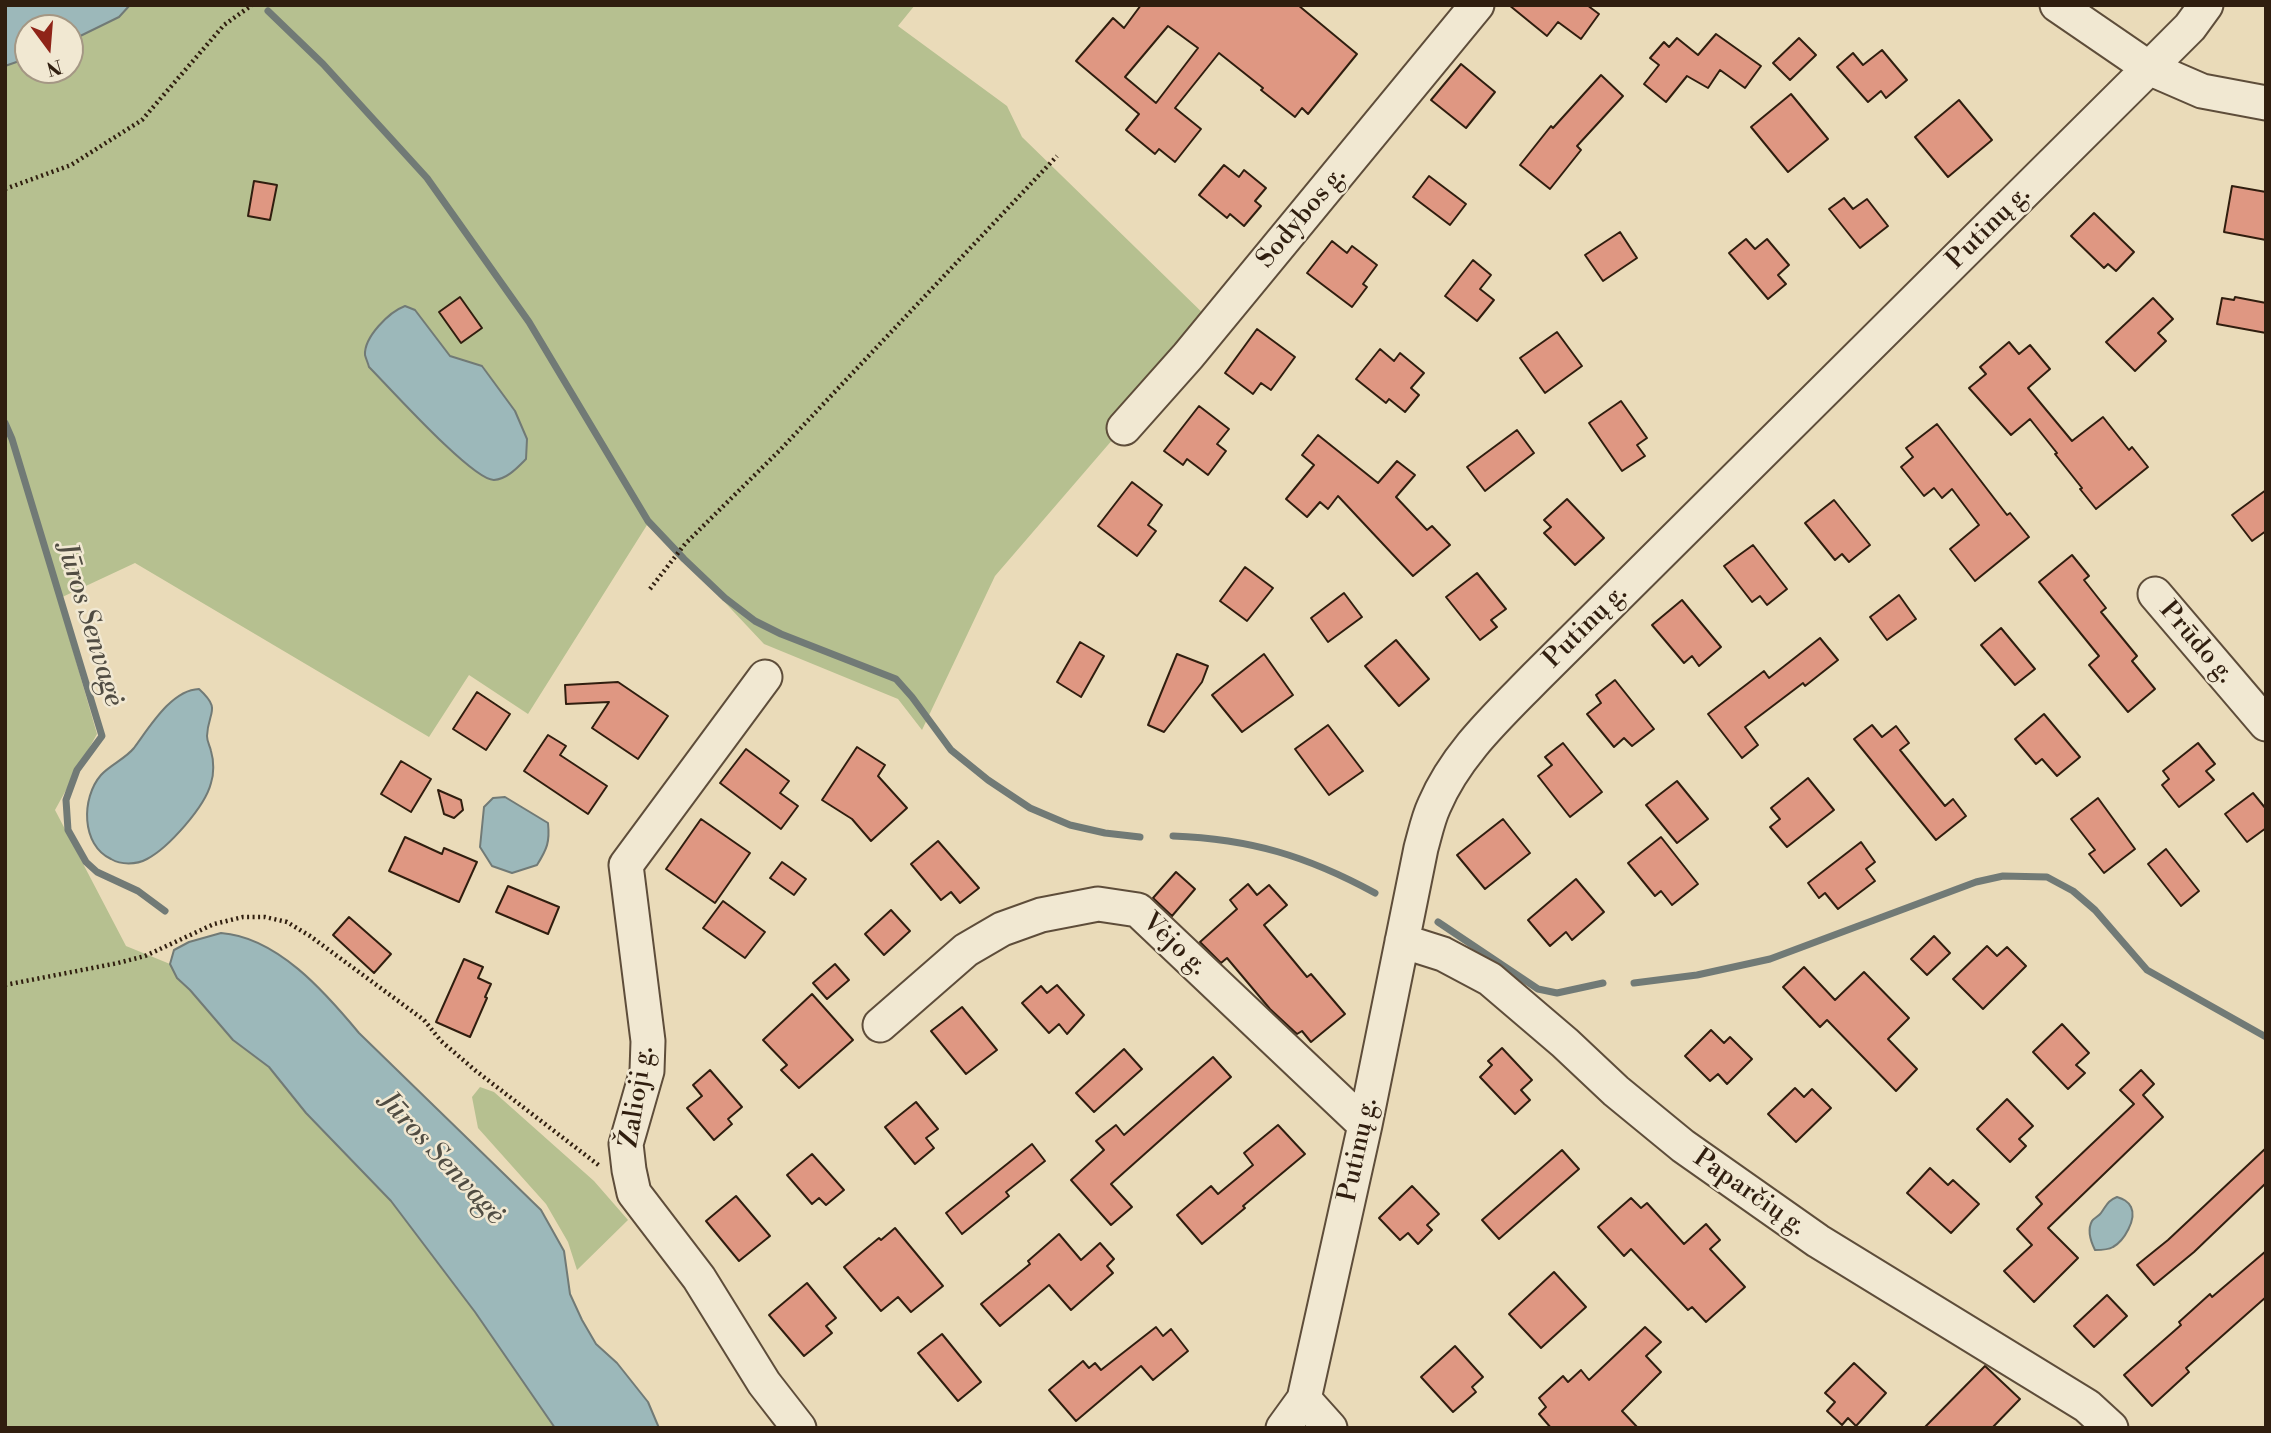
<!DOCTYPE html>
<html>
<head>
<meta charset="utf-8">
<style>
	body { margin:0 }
	#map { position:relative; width:2271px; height:1433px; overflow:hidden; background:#eadbb9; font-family:"Libre Bodoni",serif }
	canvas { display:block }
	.frame { position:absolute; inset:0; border:7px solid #301e0f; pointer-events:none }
	.north { position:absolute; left:14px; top:14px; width:70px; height:70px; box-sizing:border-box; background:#f1e8d2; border:2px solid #a49784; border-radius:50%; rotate:164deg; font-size:19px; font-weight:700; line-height:28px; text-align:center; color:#301e0f }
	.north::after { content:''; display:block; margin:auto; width:24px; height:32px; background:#8f2418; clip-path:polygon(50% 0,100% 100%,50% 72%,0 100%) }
</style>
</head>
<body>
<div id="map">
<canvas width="2271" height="1433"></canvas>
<div class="frame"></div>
<div class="north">N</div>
</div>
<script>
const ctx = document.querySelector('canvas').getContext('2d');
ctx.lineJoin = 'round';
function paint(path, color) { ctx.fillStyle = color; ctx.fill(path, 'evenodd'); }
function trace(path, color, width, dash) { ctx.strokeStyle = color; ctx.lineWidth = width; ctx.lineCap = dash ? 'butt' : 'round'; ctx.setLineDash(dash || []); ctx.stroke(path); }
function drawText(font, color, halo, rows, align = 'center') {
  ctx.font = font + ' "Libre Bodoni",serif'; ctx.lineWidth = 5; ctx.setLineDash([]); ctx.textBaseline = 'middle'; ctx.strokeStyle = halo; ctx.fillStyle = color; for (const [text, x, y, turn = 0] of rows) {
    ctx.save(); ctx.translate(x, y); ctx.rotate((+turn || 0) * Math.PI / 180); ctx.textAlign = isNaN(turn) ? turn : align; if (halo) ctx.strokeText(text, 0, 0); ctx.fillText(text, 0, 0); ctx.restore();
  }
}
paint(new Path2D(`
	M 130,5 L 915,5 L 898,26 L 1007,106 L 1022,137 L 1213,323 L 995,576 L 922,730 L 898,699 L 764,644 L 684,559 L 647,525 L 528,714 L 469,675 L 429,737 L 135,563 L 58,599 L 97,734 L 55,810 L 126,946 L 170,964 L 177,978 L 190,990 L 233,1040 L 269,1067 L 306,1113 L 391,1201 L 475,1312 L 555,1428 L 5,1428 L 5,66 L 28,58 L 28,70 L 70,70 L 70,41 L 119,17 ZM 415,310 L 450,356 L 483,366 L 515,412 L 526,459 C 517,468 507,479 494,480 C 472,480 388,386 369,367 Z
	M 480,1087 L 494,1092 L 594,1181 L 628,1220 L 577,1270 L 568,1242 L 546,1204 L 478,1128 L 472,1097 Z`), '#b6c090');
const water = new Path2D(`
	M 5,5 L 130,5 L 119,17 L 70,41 L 70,28 L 28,28 L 28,58 L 5,66 Z
	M 405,306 L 415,310 L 450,356 L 482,366 L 515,411 L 527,439 L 526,459 C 517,468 507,479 494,480 C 473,481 388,386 369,367 C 368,363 366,359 365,355 C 364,337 389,312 405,306 Z
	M 199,689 C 222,710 208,711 207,736 C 207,742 210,746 211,751 C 214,761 214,774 211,783 C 205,807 168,848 147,859 C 136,865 121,865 111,859 C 81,845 81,798 101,775 C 110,765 125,759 134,748 C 149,728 171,690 199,689 Z
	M 505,797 L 548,823 C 550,842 547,849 537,865 L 512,873 L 492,866 L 480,847 L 484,807 L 493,798 Z
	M 221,933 C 277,937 325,992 359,1033 L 541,1210 L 564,1251 L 570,1294 L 582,1320 L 596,1344 L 617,1363 L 648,1402 L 659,1428 L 555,1428 L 475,1312 L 391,1201 L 306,1113 L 269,1067 L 233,1040 L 190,990 L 177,978 L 170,964 L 174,950 L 189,942 Z
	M 2117,1197 C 2123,1199 2128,1201 2131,1207 C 2137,1219 2124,1241 2113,1247 C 2108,1250 2101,1250 2095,1250 C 2091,1242 2087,1230 2092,1221 C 2094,1218 2099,1216 2101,1213 C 2107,1205 2107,1201 2117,1197 Z`);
paint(water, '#9cb8ba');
trace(water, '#717a76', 2);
trace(new Path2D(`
	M 268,11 L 323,64 L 427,178 L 529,322 L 648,521 L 684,559 L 725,598 L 755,621 L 781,634 L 896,679 L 912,697 L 951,750 L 988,780 L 1030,808 L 1070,825 L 1105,833 L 1140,837
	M 5,423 L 12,439 L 102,736 L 77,770 L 66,800 L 68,830 L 86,862 L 97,872 L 138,891 L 165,911
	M 1173,836 C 1251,839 1307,856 1375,893
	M 1438,922 L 1538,989 L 1557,993 L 1603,983
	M 1634,983 L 1697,975 L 1770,959 L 1976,882 L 2003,876 L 2047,877 L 2073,891 L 2095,910 L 2147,970 L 2266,1037`), '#717a76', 7);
const building = new Path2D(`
	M 1141,5 L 1298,5 L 1357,54 L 1308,114 L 1302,108 L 1295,117 L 1261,90 L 1263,88 L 1219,53 L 1175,108 L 1201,129 L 1175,162 L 1159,149 L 1155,154 L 1126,130 L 1139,114 L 1076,61 L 1113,18 L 1124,28 ZM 1168,26 L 1198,48 L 1156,103 L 1125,77 Z
	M 1509,5 L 1587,5 L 1599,14 L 1581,39 L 1558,22 L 1547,36 Z
	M 1716,34 L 1761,66 L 1745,88 L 1720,70 L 1708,88 L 1687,76 L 1666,102 L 1644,84 L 1659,65 L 1650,58 L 1664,42 L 1669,47 L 1677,38 L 1698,55 Z
	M 1799,38 L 1816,55 L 1790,80 L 1773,63 Z
	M 1882,50 L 1907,80 L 1886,98 L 1881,91 L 1868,102 L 1837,67 L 1853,53 L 1863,65 Z
	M 1461,64 L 1495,92 L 1466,128 L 1431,100 Z
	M 1601,75 L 1623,96 L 1577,146 L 1581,150 L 1550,189 L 1520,165 L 1551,126 L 1553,128 Z
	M 1791,94 L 1828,139 L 1788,172 L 1751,127 Z
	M 1959,100 L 1992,140 L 1948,177 L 1915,137 Z
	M 1224,165 L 1239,177 L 1244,170 L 1266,188 L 1255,201 L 1261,206 L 1244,226 L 1230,214 L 1227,218 L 1199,195 Z
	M 1429,176 L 1466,204 L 1450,225 L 1413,197 Z
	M 254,181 L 277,185 L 270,220 L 248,216 Z
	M 2232,186 L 2266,192 L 2266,240 L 2224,232 Z
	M 1844,198 L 1853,209 L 1867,199 L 1888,226 L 1860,248 L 1829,209 Z
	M 2094,213 L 2134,252 L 2116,271 L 2108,264 L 2104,268 L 2071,236 Z
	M 1620,232 L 1637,258 L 1603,281 L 1585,255 Z
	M 1746,239 L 1755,249 L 1767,239 L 1789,265 L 1778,275 L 1786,284 L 1768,299 L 1729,253 Z
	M 1332,241 L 1347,253 L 1352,246 L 1377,265 L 1363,284 L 1367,287 L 1352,307 L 1307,273 Z
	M 1473,260 L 1491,275 L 1480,289 L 1494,300 L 1477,321 L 1445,296 Z
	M 460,297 L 482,328 L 461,343 L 439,312 Z
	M 2235,297 L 2266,303 L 2266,333 L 2217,324 L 2222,298 L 2234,300 Z
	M 2153,298 L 2173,319 L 2158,333 L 2166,341 L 2135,371 L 2106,342 Z
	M 1257,329 L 1295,357 L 1271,390 L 1261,383 L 1253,394 L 1225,373 Z
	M 1557,332 L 1582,366 L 1545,393 L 1520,358 Z
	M 2009,342 L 2019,354 L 2030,345 L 2050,369 L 2028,388 L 2072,441 L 2103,417 L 2129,450 L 2132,447 L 2148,467 L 2096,509 L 2080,489 L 2082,488 L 2055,454 L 2057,453 L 2030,419 L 2011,435 L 1969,388 L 1986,374 L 1980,367 Z
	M 1380,349 L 1394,361 L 1400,353 L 1424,373 L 1411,388 L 1419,395 L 1405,412 L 1389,399 L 1386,403 L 1356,379 Z
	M 1621,401 L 1647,438 L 1637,445 L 1645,456 L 1622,471 L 1589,423 Z
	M 1199,406 L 1229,429 L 1217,444 L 1226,451 L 1208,475 L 1187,459 L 1183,465 L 1164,451 Z
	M 1937,424 L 2007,515 L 2010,513 L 2029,537 L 1975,581 L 1950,549 L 1979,525 L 1952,489 L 1942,498 L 1934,488 L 1924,496 L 1901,467 L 1913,457 L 1906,448 Z
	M 1517,430 L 1534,453 L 1485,491 L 1467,467 Z
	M 1318,435 L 1378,483 L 1397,461 L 1415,475 L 1396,497 L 1427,530 L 1432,526 L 1450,545 L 1413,576 L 1338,496 L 1328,509 L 1320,502 L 1307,517 L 1286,499 L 1314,465 L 1302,455 Z
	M 1132,482 L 1162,505 L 1148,525 L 1156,531 L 1137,556 L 1098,526 Z
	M 2266,490 L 2266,531 L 2252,541 L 2232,515 Z
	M 1567,499 L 1604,538 L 1575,565 L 1544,533 L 1551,527 L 1544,520 Z
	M 1834,500 L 1870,545 L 1849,562 L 1842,554 L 1835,560 L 1805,523 Z
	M 1753,545 L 1787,589 L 1767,605 L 1760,596 L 1752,602 L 1724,566 Z
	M 2072,555 L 2089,576 L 2084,580 L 2106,608 L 2101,612 L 2137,656 L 2132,661 L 2155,689 L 2128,712 L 2089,665 L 2099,656 L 2039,582 Z
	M 1245,567 L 1273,588 L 1247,621 L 1220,601 Z
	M 1477,573 L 1506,609 L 1491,620 L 1497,627 L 1480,640 L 1446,597 Z
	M 1344,593 L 1362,617 L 1328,642 L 1311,618 Z
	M 1899,595 L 1916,619 L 1887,640 L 1870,617 Z
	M 1682,600 L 1721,647 L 1699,666 L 1692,656 L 1684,663 L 1652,625 Z
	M 2001,628 L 2035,669 L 2015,685 L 1981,645 Z
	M 1820,638 L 1838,660 L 1805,686 L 1803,683 L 1745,727 L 1758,745 L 1742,758 L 1708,714 L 1764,671 L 1769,678 Z
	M 1396,640 L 1429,679 L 1399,706 L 1365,666 Z
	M 1080,642 L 1104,656 L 1081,697 L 1057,682 Z
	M 1177,654 L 1208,666 L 1202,682 L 1164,732 L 1148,725 Z
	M 1264,654 L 1293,695 L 1242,732 L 1212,695 Z
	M 1615,680 L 1654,729 L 1632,746 L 1624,738 L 1614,747 L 1587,714 L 1601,703 L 1596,695 Z
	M 618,682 L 668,716 L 638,759 L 592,728 L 609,702 L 566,704 L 565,685 Z
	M 477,692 L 510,714 L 486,750 L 453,729 Z
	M 2044,714 L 2080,757 L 2057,776 L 2042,759 L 2036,764 L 2015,739 Z
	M 1328,725 L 1363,771 L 1329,795 L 1295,749 Z
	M 1872,725 L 1882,737 L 1896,726 L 1909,743 L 1900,750 L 1945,806 L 1953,799 L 1966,816 L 1936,840 L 1854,739 Z
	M 548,735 L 566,746 L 560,755 L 607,786 L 588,814 L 524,771 Z
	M 1563,743 L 1602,792 L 1570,817 L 1538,776 L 1552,765 L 1545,757 Z
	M 2198,743 L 2215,764 L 2206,771 L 2214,780 L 2179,807 L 2162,785 L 2169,779 L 2163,771 Z
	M 857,747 L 885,765 L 878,776 L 907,808 L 871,841 L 852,819 L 822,800 Z
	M 746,749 L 789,781 L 780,793 L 798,806 L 781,829 L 720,783 Z
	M 401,761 L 431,779 L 411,812 L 381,794 Z
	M 1808,778 L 1834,810 L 1787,847 L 1770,827 L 1780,819 L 1771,808 Z
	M 1677,781 L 1708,819 L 1677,843 L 1646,805 Z
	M 438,790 L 461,800 L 463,810 L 454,818 L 444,814 Z
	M 2253,793 L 2266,809 L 2266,828 L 2247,842 L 2225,814 Z
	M 2098,798 L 2135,849 L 2104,873 L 2089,854 L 2095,850 L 2071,819 Z
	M 701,819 L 750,853 L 715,903 L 666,869 Z
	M 1503,819 L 1530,853 L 1485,889 L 1457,855 Z
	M 405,837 L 442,854 L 444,848 L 477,862 L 459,902 L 389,871 Z
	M 1661,837 L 1698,884 L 1672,905 L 1661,891 L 1655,896 L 1628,863 Z
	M 938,841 L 979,888 L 960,903 L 951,892 L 941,900 L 911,864 Z
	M 1861,842 L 1875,862 L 1866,869 L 1875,881 L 1838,909 L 1825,893 L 1819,898 L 1808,883 Z
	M 2166,849 L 2199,891 L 2181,906 L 2148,864 Z
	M 782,862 L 806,879 L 794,895 L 770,878 Z
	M 1176,872 L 1195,889 L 1172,916 L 1153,898 Z
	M 1576,879 L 1604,912 L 1572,940 L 1566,932 L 1550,946 L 1528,920 Z
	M 1248,884 L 1257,895 L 1269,885 L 1287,905 L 1264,925 L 1307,977 L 1311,974 L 1345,1014 L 1311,1042 L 1302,1031 L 1297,1034 L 1270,1009 L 1227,958 L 1221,963 L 1200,942 L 1237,909 L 1230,900 Z
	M 508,886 L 559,907 L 548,934 L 496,912 Z
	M 723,901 L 765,932 L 745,958 L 703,928 Z
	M 891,910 L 910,931 L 884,955 L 865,934 Z
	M 349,917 L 391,954 L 374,973 L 333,935 Z
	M 1934,936 L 1950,953 L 1927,975 L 1911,959 Z
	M 1987,946 L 1997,956 L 2007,947 L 2026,966 L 1983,1009 L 1953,979 Z
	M 464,959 L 483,967 L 478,978 L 491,984 L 485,997 L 487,998 L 470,1037 L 436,1022 Z
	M 835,964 L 849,980 L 827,999 L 813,983 Z
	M 1804,967 L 1835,1000 L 1864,972 L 1909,1018 L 1888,1039 L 1917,1069 L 1896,1091 L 1827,1020 L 1820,1027 L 1783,987 Z
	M 1057,985 L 1084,1015 L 1067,1034 L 1059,1024 L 1049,1033 L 1022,1003 L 1041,986 L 1047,993 Z
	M 812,994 L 853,1040 L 799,1088 L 781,1070 L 787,1065 L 763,1040 Z
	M 962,1007 L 997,1050 L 966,1074 L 931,1031 Z
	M 2062,1024 L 2089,1053 L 2076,1065 L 2085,1073 L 2068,1089 L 2033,1052 Z
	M 1711,1030 L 1724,1043 L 1730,1037 L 1752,1059 L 1727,1084 L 1718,1074 L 1710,1081 L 1685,1056 Z
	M 1502,1048 L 1532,1080 L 1521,1090 L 1530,1100 L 1515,1114 L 1480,1077 L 1492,1065 L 1488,1061 Z
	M 1124,1049 L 1142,1069 L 1094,1112 L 1076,1093 Z
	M 1213,1057 L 1231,1077 L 1111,1184 L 1132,1207 L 1111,1225 L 1071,1180 L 1104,1150 L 1096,1141 L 1116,1125 L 1124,1135 Z
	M 710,1070 L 742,1107 L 728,1119 L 732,1124 L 714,1140 L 687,1108 L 702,1096 L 693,1085 Z
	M 2141,1070 L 2154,1084 L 2143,1095 L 2163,1117 L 2048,1228 L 2078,1258 L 2034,1302 L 2004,1271 L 2032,1245 L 2017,1229 L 2042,1204 L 2036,1197 L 2134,1104 L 2120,1090 Z
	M 1795,1088 L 1804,1097 L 1812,1089 L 1831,1108 L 1796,1142 L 1768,1114 Z
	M 2007,1099 L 2033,1126 L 2019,1139 L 2026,1146 L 2010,1162 L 1977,1129 Z
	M 916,1102 L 938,1129 L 926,1138 L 934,1148 L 915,1164 L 885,1127 Z
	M 1278,1125 L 1305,1154 L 1243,1206 L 1245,1208 L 1202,1244 L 1177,1215 L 1211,1186 L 1218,1194 L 1253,1165 L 1244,1153 Z
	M 1032,1144 L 1045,1161 L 1006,1192 L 1009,1196 L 962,1234 L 946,1213 Z
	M 2266,1148 L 2266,1183 L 2194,1252 L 2154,1285 L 2137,1265 L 2168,1240 Z
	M 1562,1150 L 1579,1169 L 1499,1239 L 1482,1220 Z
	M 812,1154 L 844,1190 L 826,1205 L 819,1198 L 812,1204 L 787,1175 Z
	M 1930,1168 L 1948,1185 L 1953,1180 L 1979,1204 L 1951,1233 L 1907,1193 Z
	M 1412,1186 L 1439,1214 L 1427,1225 L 1432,1230 L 1418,1244 L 1408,1233 L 1400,1240 L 1379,1218 Z
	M 736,1196 L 770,1236 L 739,1261 L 706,1221 Z
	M 1631,1198 L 1641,1208 L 1647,1203 L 1684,1244 L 1706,1224 L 1720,1240 L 1710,1249 L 1745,1287 L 1706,1322 L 1692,1307 L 1688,1310 L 1631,1249 L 1624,1256 L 1598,1227 Z
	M 895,1228 L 943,1286 L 911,1312 L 898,1297 L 881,1311 L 844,1267 L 879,1238 L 881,1240 Z
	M 1059,1234 L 1081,1260 L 1100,1243 L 1114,1259 L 1107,1266 L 1113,1273 L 1071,1310 L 1049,1285 L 1000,1326 L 981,1304 L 1030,1264 L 1028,1261 Z
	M 2266,1251 L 2266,1297 L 2186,1368 L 2189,1372 L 2152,1406 L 2124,1375 L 2181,1325 L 2179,1322 L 2210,1294 L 2212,1297 Z
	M 1554,1272 L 1586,1307 L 1541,1348 L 1509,1314 Z
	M 807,1283 L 836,1318 L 826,1326 L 832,1333 L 804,1356 L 769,1315 Z
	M 2107,1295 L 2127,1316 L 2094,1347 L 2074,1326 Z
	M 1156,1327 L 1163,1336 L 1171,1329 L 1188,1351 L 1153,1380 L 1141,1366 L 1076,1421 L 1049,1390 L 1083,1361 L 1089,1368 L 1095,1363 L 1101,1370 Z
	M 1645,1327 L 1661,1342 L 1646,1356 L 1661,1372 L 1622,1411 L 1638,1428 L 1551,1428 L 1539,1414 L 1546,1407 L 1539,1398 L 1563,1376 L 1568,1382 L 1581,1370 L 1589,1380 Z
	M 942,1334 L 981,1382 L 958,1401 L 918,1353 Z
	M 1455,1346 L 1483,1377 L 1472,1387 L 1476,1392 L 1453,1412 L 1421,1377 Z
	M 1854,1363 L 1886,1393 L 1856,1426 L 1848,1418 L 1842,1425 L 1827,1411 L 1835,1402 L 1825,1393 Z
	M 1985,1366 L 2020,1399 L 1992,1428 L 1924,1428 Z`);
paint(building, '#df9782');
trace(building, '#301e0f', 2);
const minor = new Path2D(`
	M 2057,5 L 2149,68 L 2202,91 L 2266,103
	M 1124,428 L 1188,356 L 1477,5
	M 2155,594 L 2266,724
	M 765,677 L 626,865 L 648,1041 L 647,1071 L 626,1144 L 629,1170 L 634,1193 L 699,1278 L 764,1383 L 799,1428
	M 1402,941 L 1443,954 L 1490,979 L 1565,1043 L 1616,1091 L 1683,1146 L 1818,1241 L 2087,1406 L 2111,1428
	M 880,1025 L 966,950 L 1002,929 L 1041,915 L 1098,904 L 1138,910 L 1365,1125
	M 1304,1399 L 1330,1428
	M 1283,1428 L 1304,1399 L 1365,1125 L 1421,848 C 1425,834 1428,819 1434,806 C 1456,754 1498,716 1536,677 L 2149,68 L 2190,27 L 2206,5`);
trace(minor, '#5e4d3a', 37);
trace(new Path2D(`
	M 5,189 L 71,165 L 142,120 L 224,25 L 252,5
	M 650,589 L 685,544 L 780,450 L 1057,156
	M 5,985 L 118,963 L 145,956 L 214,924 L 243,917 L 265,917 L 287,922 L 310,936 L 424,1020 L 441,1041 L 476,1071 L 601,1167`), '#301e0f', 4.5, [2, 3.5]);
trace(minor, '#f1e8d2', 33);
drawText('26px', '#301e0f', '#f1e8d2', [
	["Sodybos g.",1302,218,-50],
	["Putinų g.",1989,228,-45],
	["Putinų g.",1586,627,-45],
	["Prūdo g.",2196,643,49],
	["Vėjo g.",1174,945,43],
	["Žalioji g.",638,1097,-81],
	["Putinų g.",1359,1150,-78],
	["Paparčių g.",1749,1193,35]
]);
drawText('italic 28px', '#504c42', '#f1e8d2', [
	["Jūros Senvagė",89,625,73],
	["Jūros Senvagė",441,1159,47]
]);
</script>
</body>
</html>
